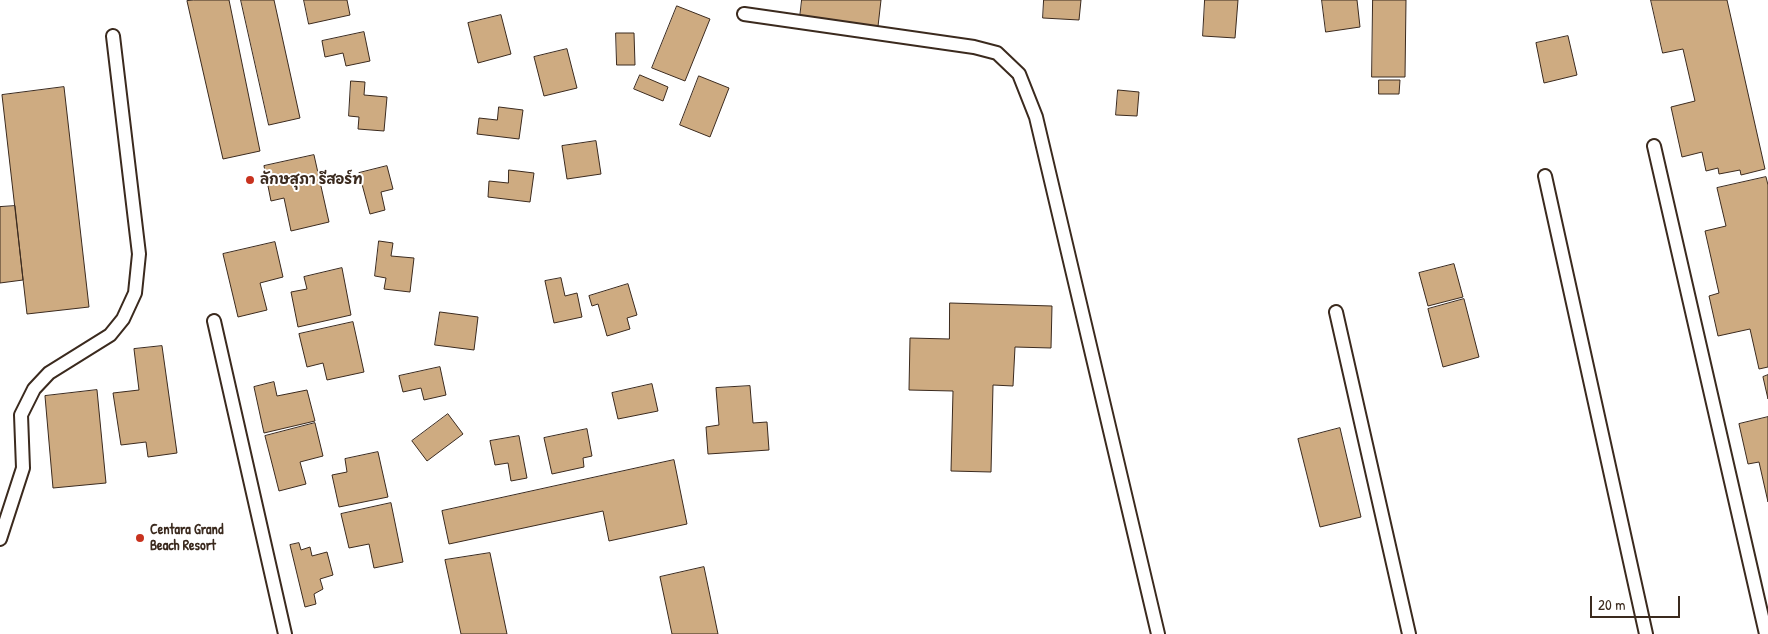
<!DOCTYPE html>
<html>
<head>
<meta charset="utf-8">
<style>
	body { margin:0 }
	#map { position:relative; width:1768px; height:634px; overflow:hidden; background:#fff; font-family:"Patrick Hand",sans-serif }
	canvas { display:block }
	.scale { position:absolute; left:1590px; top:596px; width:90px; height:22px; box-sizing:border-box; border:2px solid #3b2a1e; border-top:0; padding-left:6px; font-size:15px; line-height:18px; white-space:nowrap; color:#3b2a1e; -webkit-text-stroke:4px #fff; paint-order:stroke }
</style>
</head>
<body>
<div id="map">
<canvas width="1768" height="634"></canvas>
<div class="scale">20 m</div>
</div>
<script>
const ctx = document.querySelector('canvas').getContext('2d');
ctx.lineJoin = 'round';
function paint(path, color) { ctx.fillStyle = color; ctx.fill(path, 'evenodd'); }
function trace(path, color, width, dash) { ctx.strokeStyle = color; ctx.lineWidth = width; ctx.lineCap = dash ? 'butt' : 'round'; ctx.setLineDash(dash || []); ctx.stroke(path); }
function drawText(font, color, halo, rows, align = 'center') {
  ctx.font = font + ' "Patrick Hand","Playpen Sans Thai",sans-serif'; ctx.lineWidth = 4; ctx.setLineDash([]); ctx.textBaseline = 'middle'; ctx.strokeStyle = halo; ctx.fillStyle = color; for (const [text, x, y, turn = 0] of rows) {
    ctx.save(); ctx.translate(x, y); ctx.rotate((+turn || 0) * Math.PI / 180); ctx.textAlign = isNaN(turn) ? turn : align; if (halo) ctx.strokeText(text, 0, 0); ctx.fillText(text, 0, 0); ctx.restore();
  }
}
const building = new Path2D(`
	M 194,0 L 229,0 L 260,151 L 223,159 L 187,1 Z
	M 241,0 L 274,0 L 300,118 L 269,125 Z
	M 304,0 L 347,0 L 350,15 L 309,24 Z
	M 802,0 L 881,0 L 877,35 L 799,26 Z
	M 1044,0 L 1081,0 L 1079,20 L 1043,18 Z
	M 1205,0 L 1238,0 L 1235,38 L 1203,36 Z
	M 1322,0 L 1357,0 L 1360,27 L 1326,32 Z
	M 1373,0 L 1406,0 L 1405,77 L 1372,77 Z
	M 1651,0 L 1727,0 L 1765,169 L 1741,175 L 1740,170 L 1719,174 L 1718,168 L 1706,171 L 1702,152 L 1682,157 L 1671,107 L 1695,101 L 1683,49 L 1663,53 Z
	M 677,6 L 710,19 L 685,81 L 652,68 Z
	M 501,15 L 511,54 L 478,63 L 468,23 Z
	M 364,32 L 370,61 L 346,66 L 343,53 L 325,57 L 322,41 Z
	M 616,33 L 634,33 L 635,65 L 617,65 Z
	M 1568,36 L 1577,75 L 1544,83 L 1536,43 Z
	M 567,49 L 577,88 L 544,96 L 534,57 Z
	M 640,75 L 668,87 L 663,101 L 634,89 Z
	M 699,76 L 729,88 L 710,137 L 680,125 Z
	M 1379,80 L 1400,80 L 1399,94 L 1379,94 Z
	M 351,81 L 365,82 L 364,95 L 387,97 L 384,131 L 358,129 L 359,117 L 349,116 Z
	M 64,87 L 89,307 L 27,314 L 2,95 Z
	M 1118,90 L 1139,92 L 1137,116 L 1116,115 Z
	M 499,107 L 523,110 L 519,139 L 477,134 L 479,118 L 497,120 Z
	M 596,141 L 601,174 L 567,179 L 562,146 Z
	M 314,155 L 329,222 L 291,231 L 284,198 L 271,201 L 264,166 Z
	M 387,166 L 393,189 L 381,192 L 385,210 L 370,214 L 359,173 Z
	M 509,170 L 534,173 L 530,202 L 488,197 L 489,181 L 508,183 Z
	M 1766,177 L 1768,185 L 1768,367 L 1759,369 L 1750,329 L 1718,336 L 1709,296 L 1719,293 L 1705,231 L 1726,226 L 1717,188 Z
	M 15,206 L 23,280 L 0,283 L 0,207 Z
	M 379,241 L 393,243 L 391,256 L 414,258 L 410,292 L 384,289 L 386,278 L 375,276 Z
	M 275,242 L 283,277 L 260,283 L 267,310 L 238,317 L 223,254 Z
	M 1454,264 L 1463,297 L 1428,306 L 1419,273 Z
	M 342,268 L 351,315 L 298,327 L 291,292 L 307,289 L 304,277 Z
	M 561,278 L 565,296 L 577,293 L 582,317 L 554,323 L 545,281 Z
	M 628,284 L 637,315 L 627,318 L 630,329 L 607,336 L 598,304 L 592,306 L 589,296 Z
	M 1464,299 L 1479,357 L 1443,367 L 1428,309 Z
	M 950,303 L 1052,306 L 1051,348 L 1015,347 L 1013,386 L 993,385 L 991,472 L 951,471 L 953,391 L 909,390 L 910,338 L 949,339 Z
	M 440,312 L 478,317 L 474,350 L 435,345 Z
	M 353,322 L 364,372 L 327,380 L 323,363 L 307,367 L 299,334 Z
	M 162,346 L 177,453 L 148,457 L 146,442 L 121,445 L 113,393 L 139,390 L 134,349 Z
	M 440,367 L 446,395 L 424,400 L 421,388 L 403,392 L 399,376 Z
	M 1768,375 L 1768,399 L 1763,377 Z
	M 274,382 L 277,396 L 307,390 L 315,421 L 264,433 L 254,387 Z
	M 652,384 L 658,411 L 618,419 L 612,393 Z
	M 750,386 L 753,423 L 767,422 L 769,450 L 708,454 L 706,427 L 719,425 L 716,388 Z
	M 97,390 L 106,483 L 53,488 L 45,396 Z
	M 448,414 L 463,434 L 427,461 L 412,441 Z
	M 1768,417 L 1768,502 L 1759,462 L 1748,464 L 1739,424 Z
	M 315,423 L 323,456 L 300,462 L 306,484 L 279,491 L 265,436 Z
	M 1340,428 L 1361,517 L 1320,527 L 1298,439 Z
	M 587,429 L 592,456 L 583,458 L 584,467 L 552,474 L 544,438 Z
	M 519,436 L 527,478 L 511,481 L 508,463 L 495,465 L 490,441 Z
	M 378,452 L 388,497 L 339,507 L 332,475 L 347,472 L 345,459 Z
	M 674,460 L 687,524 L 609,541 L 603,511 L 449,544 L 442,511 Z
	M 391,503 L 403,562 L 374,568 L 369,544 L 349,548 L 341,514 Z
	M 299,543 L 301,550 L 310,547 L 312,556 L 327,552 L 333,575 L 320,579 L 323,589 L 314,594 L 316,604 L 305,607 L 290,545 Z
	M 490,553 L 507,634 L 461,634 L 445,560 Z
	M 704,567 L 718,634 L 672,634 L 660,577 Z`);
paint(building, '#ceab81');
trace(building, '#3b2a1e', 1);
const lane = new Path2D(`
	M 744,14 L 974,47 L 997,53 L 1019,74 L 1036,117 L 1158,634
	M 1654,146 L 1766,634
	M 1545,176 L 1646,634
	M 1336,312 L 1409,634
	M 214,321 L 285,634
	M 0,539 L 23,468 L 21,415 L 34,389 L 49,373 L 110,335 L 123,319 L 135,293 L 139,254 L 113,36`);
trace(lane, '#3b2a1e', 16);
trace(lane, '#fff', 12);
for (const [x, y, r, color] of [
	[250,180,5,"#c8321e"],
	[140,538,5,"#c8321e"]
]) { const dot = new Path2D(); dot.arc(x, y, r, 0, 2 * Math.PI); ctx.fillStyle = color; ctx.fill(dot); trace(dot, '#fff', 2); }
drawText('bold 14px', '#3b2a1e', '#fff', [
	["ลักษสุภา รีสอร์ท",260,180],
	["Centara Grand",150,530],
	["Beach Resort",150,546]
], 'left');
</script>
</body>
</html>
